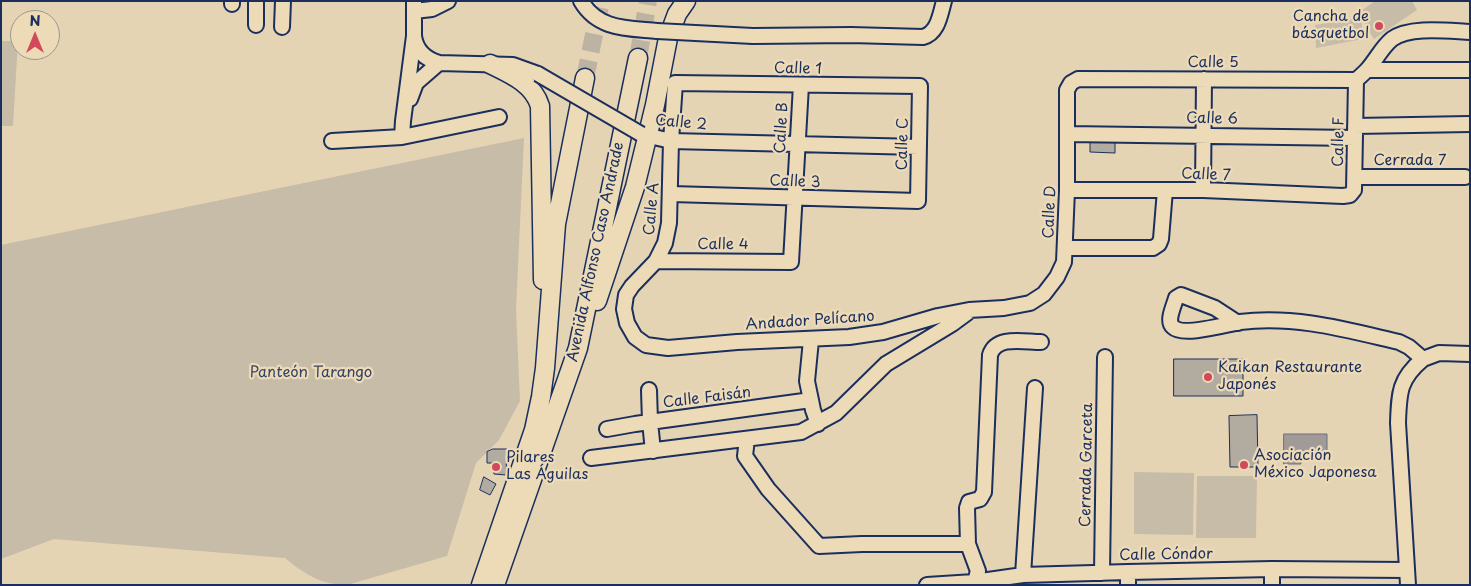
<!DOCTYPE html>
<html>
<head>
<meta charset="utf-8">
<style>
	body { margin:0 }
	#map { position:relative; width:1471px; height:586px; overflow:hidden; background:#e5d4b4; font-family:"Playpen Sans",sans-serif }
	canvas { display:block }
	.frame { position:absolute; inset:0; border:2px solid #1b2f5e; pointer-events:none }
	.north { position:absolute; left:10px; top:10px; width:50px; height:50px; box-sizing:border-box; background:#eddbb8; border:1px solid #999694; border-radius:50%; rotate:0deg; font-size:14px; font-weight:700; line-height:20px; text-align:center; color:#1b2f5e }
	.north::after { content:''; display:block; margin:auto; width:18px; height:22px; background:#d1495b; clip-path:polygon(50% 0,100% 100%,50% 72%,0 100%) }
</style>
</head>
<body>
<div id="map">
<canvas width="1471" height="586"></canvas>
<div class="frame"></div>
<div class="north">N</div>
</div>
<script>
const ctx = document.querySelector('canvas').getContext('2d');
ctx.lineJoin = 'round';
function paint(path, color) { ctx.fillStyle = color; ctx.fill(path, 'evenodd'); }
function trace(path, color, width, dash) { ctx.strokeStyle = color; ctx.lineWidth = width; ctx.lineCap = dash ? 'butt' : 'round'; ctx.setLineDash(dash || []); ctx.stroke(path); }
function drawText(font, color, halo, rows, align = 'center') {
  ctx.font = font + ' "Playpen Sans",sans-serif'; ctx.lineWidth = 4.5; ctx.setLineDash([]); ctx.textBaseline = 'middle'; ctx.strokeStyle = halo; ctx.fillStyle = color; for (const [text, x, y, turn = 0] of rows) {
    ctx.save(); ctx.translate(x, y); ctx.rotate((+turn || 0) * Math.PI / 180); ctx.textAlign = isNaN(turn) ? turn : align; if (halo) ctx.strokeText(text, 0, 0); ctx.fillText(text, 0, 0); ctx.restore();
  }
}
paint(new Path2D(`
	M 1375,1 L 1412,1 L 1417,10 L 1374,39 L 1361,18 L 1363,39 L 1316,48 L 1315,25 L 1360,18 L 1358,13 Z
	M 1,41 L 18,41 L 13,126 L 1,126 Z
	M 524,138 L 516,309 L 520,401 L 499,440 L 476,463 L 447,556 L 347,585 C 322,585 304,574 285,558 L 54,539 L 1,559 L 1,245 Z
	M 1134,472 L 1194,473 L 1193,535 L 1134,534 Z
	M 1197,476 L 1257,476 L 1256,538 L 1196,538 Z`), '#c7bca8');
const water = new Path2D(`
	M 1284,434 L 1327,434 L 1327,451 L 1288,451 L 1288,455 L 1300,455 L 1301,464 L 1284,464 Z`);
paint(water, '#a09b96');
trace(water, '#6b7080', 1);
const building = new Path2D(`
	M 1115,138 L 1115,153 L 1090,152 L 1090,139 Z
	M 1174,359 L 1243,359 L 1243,396 L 1174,396 Z
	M 1257,415 L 1258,467 L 1230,467 L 1229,416 Z
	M 493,449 L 507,449 L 506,475 L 494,474 L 493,463 L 487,463 L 487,452 Z
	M 484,477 L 496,484 L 490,495 L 480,490 Z`);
paint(building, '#b2ab9f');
trace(building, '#1b2f5e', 1);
trace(new Path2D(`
	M 638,58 L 648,1
	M 585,78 L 601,1`), '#bdb3a3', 18, [18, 9]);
const minor = new Path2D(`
	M 581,1 C 598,30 627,28 657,31
	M 232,4 L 232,1
	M 414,11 L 432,9 L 448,1
	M 256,25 L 256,1
	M 282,27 L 283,1
	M 414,36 C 416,51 425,59 439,63 L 513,65 L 538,74
	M 753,36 L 851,35 L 923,37 C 938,33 940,15 944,1
	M 1367,70 L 1470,70
	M 1356,80 C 1360,77 1364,73 1367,70 C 1376,60 1382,47 1392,39 C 1410,26 1448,31 1470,32
	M 410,99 L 416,83 L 439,63
	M 1355,126 L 1470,124
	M 641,134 L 671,141 L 919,147
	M 1068,134 L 1355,138
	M 402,137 L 403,121 L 414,36 L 414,1
	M 332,141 L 402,137 L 499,117
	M 1355,177 L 1465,177
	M 1067,190 L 1203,190 L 1343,196 L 1350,195 L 1354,190 L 1356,80
	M 1203,190 L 1204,79
	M 671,194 L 918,201 L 920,86 L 675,83 L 671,141 L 669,223 L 665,243 L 656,261 L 632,286 L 626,295 L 624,309 L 627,323 L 635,337 L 646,345 L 668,348 L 737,342 L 849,337 L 883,332 L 938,316 L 969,310 L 1004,308 L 1030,303 L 1044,294 L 1057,277 L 1064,262 L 1067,190 L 1067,90 L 1071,83 L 1078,79 L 1356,80
	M 1065,248 L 1153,248 L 1159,244 L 1161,239 L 1165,190
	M 656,261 L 791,262 L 801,85
	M 1238,323 L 1215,308 L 1181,295 L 1176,298 C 1174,306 1166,321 1173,327 C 1183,337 1227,324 1240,322 C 1295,315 1347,330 1399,342 L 1409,347 L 1423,359 L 1439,353 L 1470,354
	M 811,340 L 807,381 L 813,410 L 818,424
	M 649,390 L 650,422 L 653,451
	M 607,429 L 635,424 L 811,400
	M 747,439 L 745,456 L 768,489 L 819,546 L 862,544 L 968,544 L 978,571 L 974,585
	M 591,458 L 801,432 L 836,413 L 886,364 L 952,324 L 967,313
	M 968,544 L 967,508 L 969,502 L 980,499 L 984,492 L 990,355 C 996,335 1024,342 1041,342
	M 1272,569 L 1272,585
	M 1128,572 L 1128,585
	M 1102,573 L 1105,357
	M 1023,575 L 1035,388
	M 927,585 L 974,582 L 1023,575 L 1128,572 L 1272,569 L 1407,570
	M 1408,585 L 1398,423 C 1399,393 1399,379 1423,359`);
const major = new Path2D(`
	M 490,64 C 510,74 533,83 540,106 L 543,280
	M 597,301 L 635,187 L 655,105 L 668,38 L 677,14 L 686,1
	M 481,585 L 534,430 L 541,397 L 545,368 L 556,224 L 585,78
	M 495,585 L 578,348 L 638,58`);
trace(minor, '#1b2f5e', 18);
trace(major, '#1b2f5e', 21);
trace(minor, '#eddbb8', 14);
trace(major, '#eddbb8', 18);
const minorBridge = new Path2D(`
	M 657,31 L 753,36
	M 538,74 L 641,134`);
trace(minorBridge, '#1b2f5e', 18, []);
trace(minorBridge, '#eddbb8', 14);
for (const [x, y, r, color] of [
	[1379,26,5,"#d1495b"],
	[1208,377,5,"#d1495b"],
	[1244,465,5,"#d1495b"],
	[496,467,5,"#d1495b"]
]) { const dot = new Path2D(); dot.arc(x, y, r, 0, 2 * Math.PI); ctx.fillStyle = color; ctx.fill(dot); trace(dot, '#eddbb8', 2); }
drawText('15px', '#1b2f5e', '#eddbb8', [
	["Cancha de",1369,17,"right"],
	["básquetbol",1369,34,"right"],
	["Kaikan Restaurante",1218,368],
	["Japonés",1218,385],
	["Asociación",1254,456],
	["México Japonesa",1254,473],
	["Pilares",506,458],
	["Las Águilas",506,475]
], 'left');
drawText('15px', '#1b2f5e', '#eddbb8', [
	["Calle 5",1213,63],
	["Calle 1",798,69,1],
	["Calle 6",1212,119,1],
	["Calle 2",681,123,5],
	["Calle B",782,128,-87],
	["Calle F",1339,142,-89],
	["Calle C",903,144,-89],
	["Cerrada 7",1410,161],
	["Calle 7",1206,175,2],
	["Calle 3",795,182,2],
	["Calle A",652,209,-85],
	["Calle D",1050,212,-88],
	["Calle 4",723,245],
	["Avenida Alfonso Caso Andrade",596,252,-78],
	["Andador Pelícano",810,321,-4],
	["Calle Faisán",707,398,-7],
	["Cerrada Garceta",1087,465,-89],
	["Calle Cóndor",1166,555,-1]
]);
drawText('15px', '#354469', '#eddbb8', [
	["Panteón Tarango",311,373]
]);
</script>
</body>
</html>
